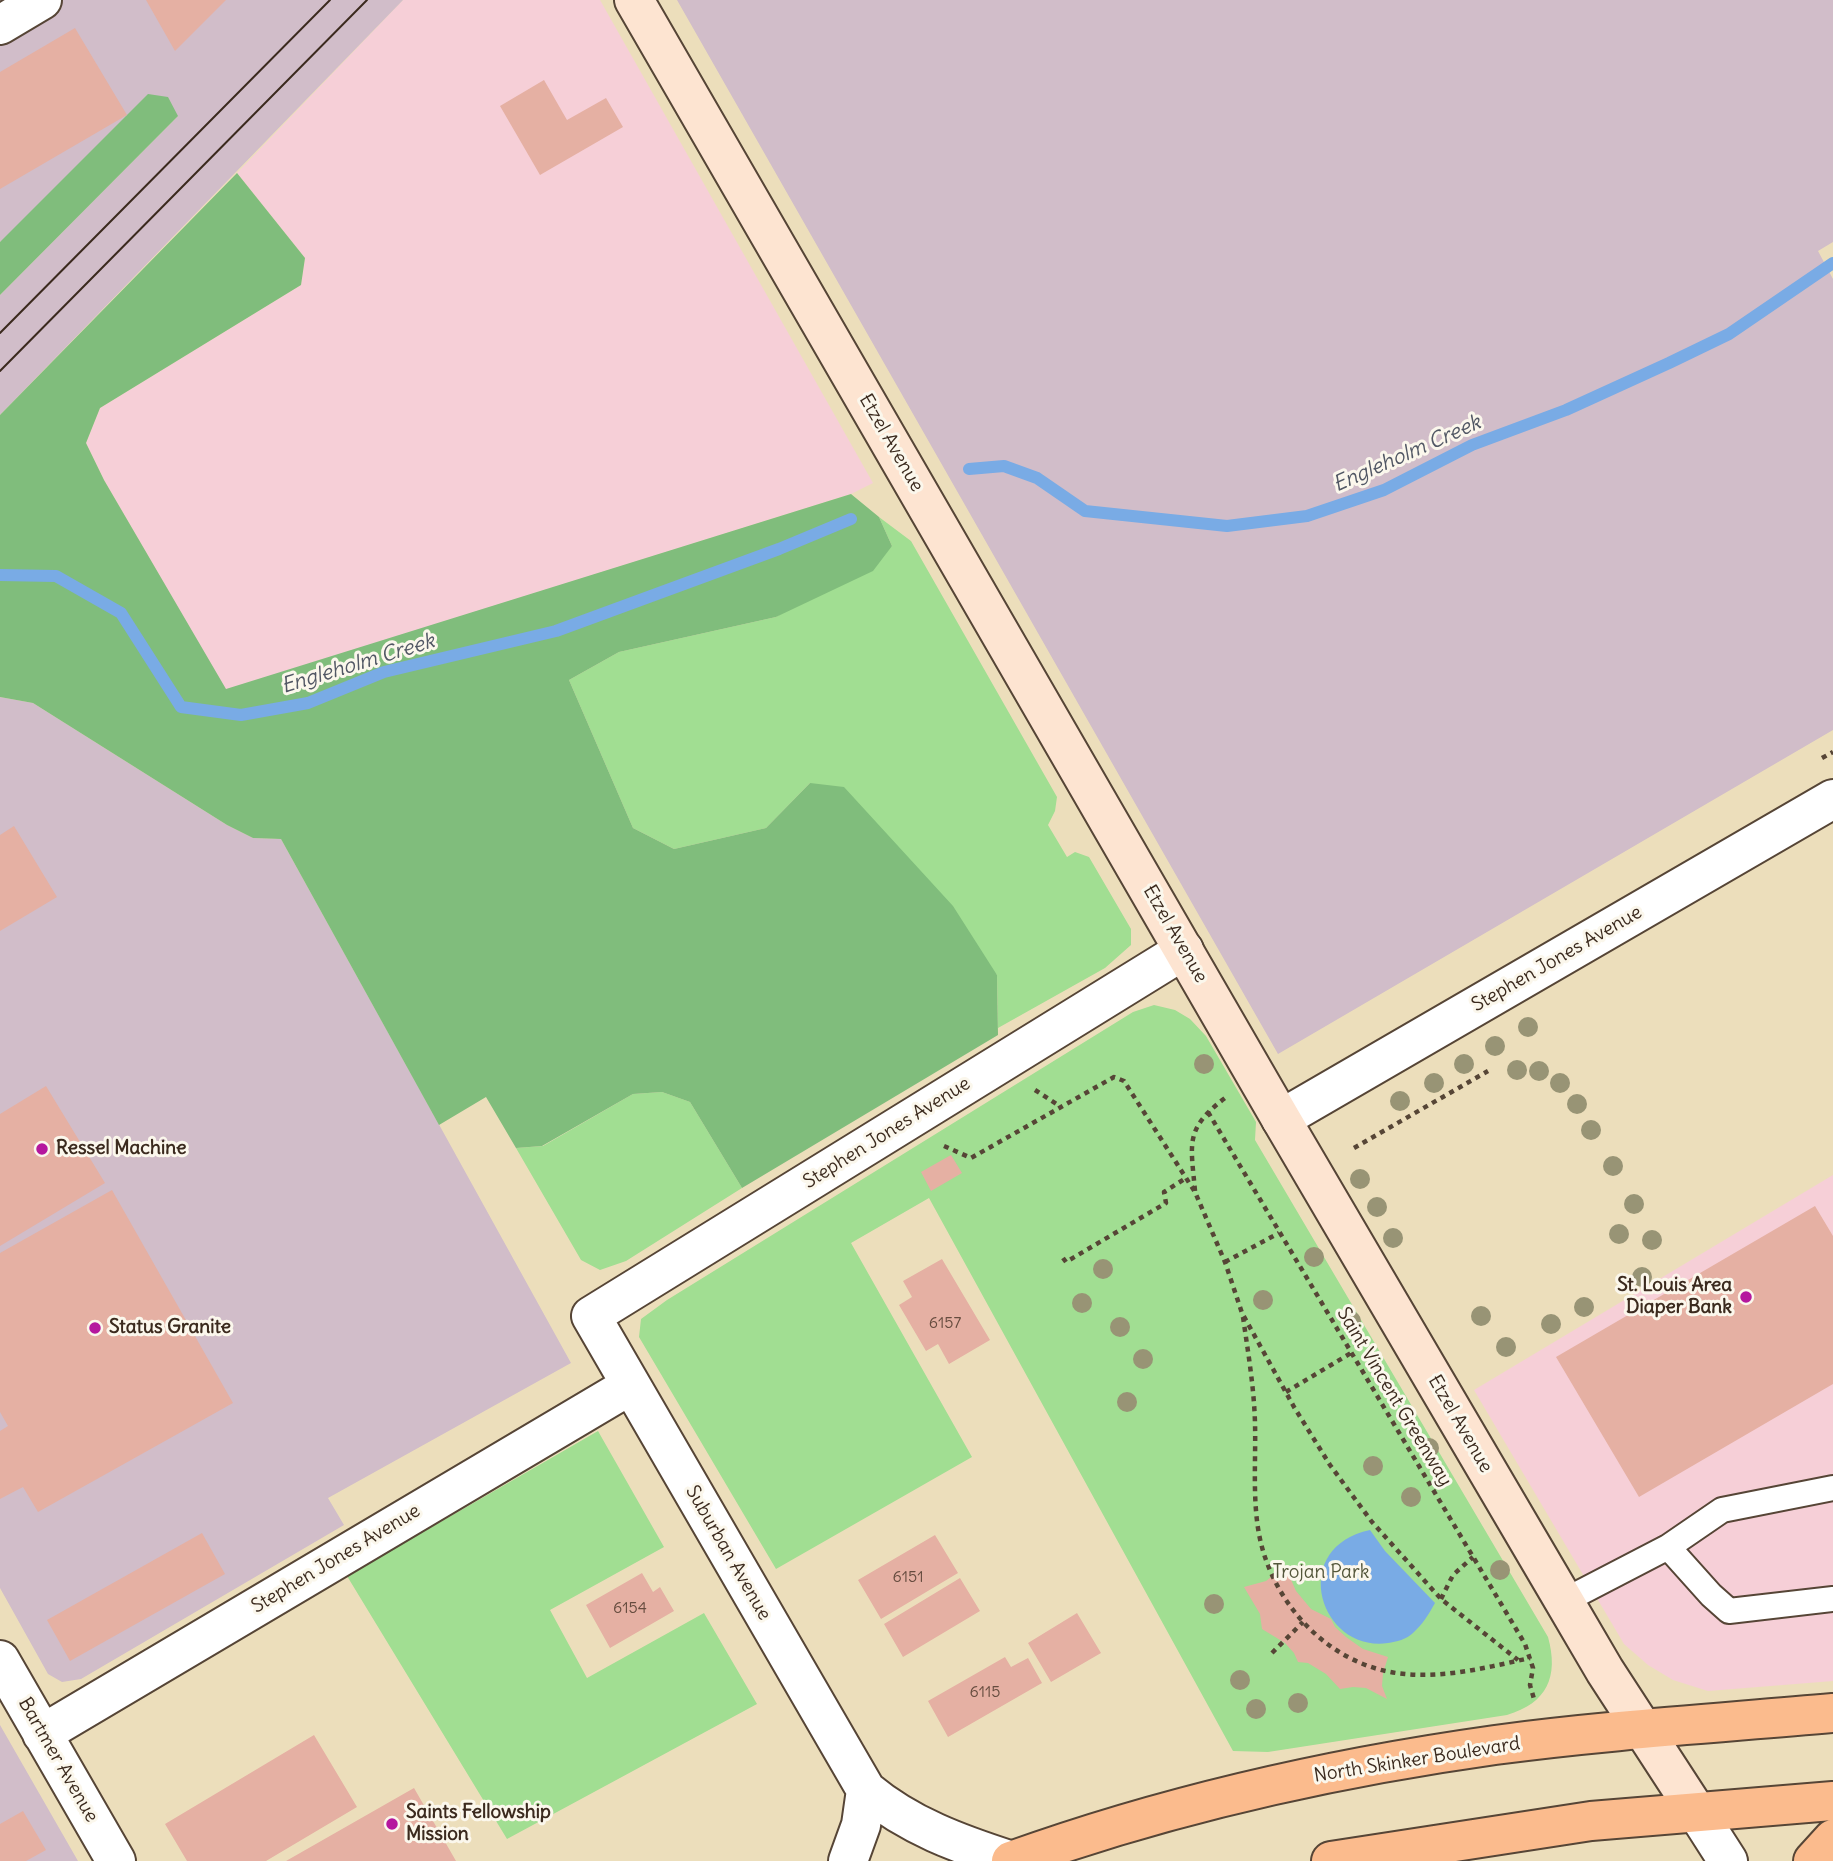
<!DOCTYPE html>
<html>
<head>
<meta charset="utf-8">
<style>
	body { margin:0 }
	canvas { display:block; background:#ecdebb }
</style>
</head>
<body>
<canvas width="1833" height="1861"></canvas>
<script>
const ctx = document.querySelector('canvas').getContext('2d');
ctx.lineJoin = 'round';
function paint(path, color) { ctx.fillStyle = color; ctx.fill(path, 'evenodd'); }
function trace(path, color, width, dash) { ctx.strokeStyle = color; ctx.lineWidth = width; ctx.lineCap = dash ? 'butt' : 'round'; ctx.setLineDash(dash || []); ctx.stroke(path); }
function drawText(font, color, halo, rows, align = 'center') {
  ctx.font = font + ' Delius,sans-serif'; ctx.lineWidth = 6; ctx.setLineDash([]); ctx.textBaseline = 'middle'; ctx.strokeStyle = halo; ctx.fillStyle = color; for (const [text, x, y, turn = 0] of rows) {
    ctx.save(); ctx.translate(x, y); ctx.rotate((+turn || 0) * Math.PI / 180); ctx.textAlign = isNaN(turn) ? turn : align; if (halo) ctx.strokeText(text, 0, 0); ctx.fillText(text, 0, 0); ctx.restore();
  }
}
paint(new Path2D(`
	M 403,0 L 600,0 L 873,483 L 851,494 L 226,690 L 104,480 L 86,443 L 100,408 L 301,285 L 305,258 L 237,173 Z
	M 1833,1175 L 1833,1681 L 1708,1691 L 1673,1680 L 1648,1665 L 1624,1644 L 1474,1390 Z`), '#f6cfd7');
paint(new Path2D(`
	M 0,0 L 403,0 L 0,415 L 0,295 L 178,116 L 0,242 Z
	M 677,0 L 1833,0 L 1833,242 L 1818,251 L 1833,279 L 1833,730 L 1278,1054 Z
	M 0,697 L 33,703 L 227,825 L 253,838 L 281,839 L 571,1363 L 328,1498 L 344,1525 L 81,1679 L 62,1682 L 48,1674 L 0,1588 Z
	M 0,1725 L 78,1861 L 0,1861 Z`), '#d1bdc9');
paint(new Path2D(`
	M 879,517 L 911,541 L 1057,797 L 1055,811 L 1048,825 L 1067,857 L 1075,852 L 1089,857 L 1131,929 L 1131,945 L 1105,968 L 998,1028 L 997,975 L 810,783 L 766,828 L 674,849 L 633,828 L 569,680 L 619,652 L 776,617 L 892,546 Z
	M 1154,1005 L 1175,1010 L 1190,1019 L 1206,1036 L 1256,1122 L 1255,1140 L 1548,1637 C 1559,1677 1547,1703 1507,1715 L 1268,1752 L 1233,1751 L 929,1198 L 851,1243 L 972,1457 L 776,1569 L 639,1337 L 641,1319 L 667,1300 L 1133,1012 Z
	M 662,1092 L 690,1102 L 742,1188 L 626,1261 L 600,1270 L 581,1260 L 516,1148 L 543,1146 L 633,1094 Z
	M 598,1431 L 664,1547 L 550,1610 L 587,1678 L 704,1613 L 757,1704 L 507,1839 L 347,1576 Z`), '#a1de92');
paint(new Path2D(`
	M 148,94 L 168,97 L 178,116 L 0,295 L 0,242 Z
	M 237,173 L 305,258 L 301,285 L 100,408 L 86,443 L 104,480 L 226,689 L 851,494 L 879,517 L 892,546 L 873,571 L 776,617 L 619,652 L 569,680 L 633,828 L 674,849 L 766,828 L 810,783 L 844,787 L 953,906 L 997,975 L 998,1035 L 742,1188 L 690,1102 L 662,1092 L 633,1094 L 542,1146 L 516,1148 L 486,1097 L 439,1125 L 281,839 L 253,838 L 227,825 L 33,703 L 0,697 L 0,415 Z`), '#80bd7c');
paint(new Path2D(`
	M 1370,1530 L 1385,1551 L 1435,1603 C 1429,1614 1422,1625 1413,1633 C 1407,1639 1396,1642 1388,1643 C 1320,1653 1287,1548 1370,1530 Z`), '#79abe5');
trace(new Path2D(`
	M 969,469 L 1004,466 L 1037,478 L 1085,511 L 1227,526 L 1307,516 L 1384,490 L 1472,445 L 1566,410 L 1669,363 L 1729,334 L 1833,263
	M 0,575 L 56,576 L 121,613 L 181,707 L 241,715 L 308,703 L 384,672 L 556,631 L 779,549 L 851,519`), '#79abe5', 12);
paint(new Path2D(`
	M 146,0 L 226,0 L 175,51 Z
	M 75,28 L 127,115 L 0,189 L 0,72 Z
	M 544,80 L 567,120 L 606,98 L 623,127 L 540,175 L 500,106 Z
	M 14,826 L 57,897 L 0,931 L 0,835 Z
	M 46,1086 L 105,1183 L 0,1246 L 0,1114 Z
	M 951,1155 L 962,1173 L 931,1191 L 921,1172 Z
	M 112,1190 L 233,1403 L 38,1512 L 23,1487 L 0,1499 L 0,1431 L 8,1426 L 0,1412 L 0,1253 Z
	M 1815,1206 L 1833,1236 L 1833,1384 L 1639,1497 L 1556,1357 Z
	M 942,1259 L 990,1340 L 949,1364 L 938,1344 L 926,1351 L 899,1305 L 912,1297 L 903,1281 Z
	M 202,1533 L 225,1574 L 70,1661 L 47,1620 Z
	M 935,1535 L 958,1573 L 881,1619 L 858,1580 Z
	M 1285,1566 L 1296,1591 L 1311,1609 L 1331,1619 L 1335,1627 L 1346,1637 L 1363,1649 L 1388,1657 L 1383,1673 L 1382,1686 L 1387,1699 L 1366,1688 L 1353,1687 L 1340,1689 L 1326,1674 L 1308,1663 L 1298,1662 L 1294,1653 L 1285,1643 L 1262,1629 L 1260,1614 L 1244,1587 L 1266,1581 Z
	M 642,1573 L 653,1592 L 660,1587 L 674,1611 L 610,1648 L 586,1605 Z
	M 960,1578 L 980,1611 L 903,1657 L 884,1624 Z
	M 1077,1613 L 1101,1653 L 1051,1682 L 1028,1643 Z
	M 1005,1657 L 1011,1667 L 1028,1658 L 1042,1683 L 948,1737 L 928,1701 Z
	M 314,1735 L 357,1807 L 266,1861 L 187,1861 L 165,1824 Z
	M 414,1788 L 456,1861 L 286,1861 Z
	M 23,1811 L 46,1850 L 26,1861 L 0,1861 L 0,1824 Z`), '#e5b0a3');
const lane = new Path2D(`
	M 1668,1547 L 1711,1595 L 1729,1611 L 1833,1599
	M 1564,1601 L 1668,1547 L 1722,1510 L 1833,1488`);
const street = new Path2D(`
	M 0,25 L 42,0
	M 1281,1119 L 1833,799
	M 0,1660 L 116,1861
	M 42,1734 L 631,1385
	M 1696,1811 L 1728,1861
	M 848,1861 L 861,1825 L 866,1790
	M 1012,1861 C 959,1844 909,1826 866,1790 L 591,1316 L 1184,950`);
const secondary = new Path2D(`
	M 634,0 L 1281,1119 L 1564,1601 L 1605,1671 L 1696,1811`);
const primary = new Path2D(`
	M 1011,1861 C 1167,1805 1331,1768 1495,1745 C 1607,1730 1720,1723 1833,1713
	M 1331,1861 L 1591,1821 L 1833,1801
	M 1813,1861 L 1833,1839`);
trace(lane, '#564536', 28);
trace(street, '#564536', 42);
trace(secondary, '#564536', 42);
trace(primary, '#564536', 42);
trace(new Path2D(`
	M 1822,758 L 1833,752
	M 1035,1090 L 1061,1107
	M 1208,1112 L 1525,1644 L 1533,1668 L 1530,1685 L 1534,1699
	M 944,1146 L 971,1158 L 1114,1077 L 1124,1081 L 1195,1192 L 1225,1262 L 1242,1313 L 1294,1407 L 1330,1465 L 1372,1522 L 1441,1599 L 1518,1660
	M 1354,1148 L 1488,1071
	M 1195,1191 C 1191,1144 1184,1129 1225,1098
	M 1063,1258 L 1066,1262 L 1166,1203 L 1164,1192 L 1186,1178
	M 1225,1262 L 1279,1233
	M 1243,1317 C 1248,1352 1254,1387 1255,1423 C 1256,1460 1252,1502 1260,1539 C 1275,1608 1333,1668 1405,1674 C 1447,1678 1489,1667 1530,1658
	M 1286,1392 L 1351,1353
	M 1441,1599 L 1453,1575 L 1473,1557
	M 1272,1653 L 1303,1622`), '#564536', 4.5, [5, 5]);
trace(lane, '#fff', 24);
trace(street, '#fff', 38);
trace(secondary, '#fde4d1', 38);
trace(primary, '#fbbb8d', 38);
trace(new Path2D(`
	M 0,333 L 330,0
	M 0,371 L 367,0`), '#3b2a1e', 2);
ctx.fillStyle = '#989475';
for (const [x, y] of [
	[1528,1027],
	[1495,1046],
	[1204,1064],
	[1464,1064],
	[1517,1070],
	[1539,1071],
	[1434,1083],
	[1560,1083],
	[1400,1101],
	[1577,1104],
	[1591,1130],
	[1613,1166],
	[1360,1179],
	[1634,1204],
	[1377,1207],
	[1619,1234],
	[1393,1238],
	[1652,1240],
	[1314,1257],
	[1103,1269],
	[1642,1277],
	[1263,1300],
	[1082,1303],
	[1584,1307],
	[1481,1316],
	[1351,1321],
	[1551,1324],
	[1120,1327],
	[1506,1347],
	[1143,1359],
	[1127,1402],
	[1429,1448],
	[1373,1466],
	[1411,1497],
	[1500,1570],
	[1214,1604],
	[1240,1680],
	[1298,1703],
	[1256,1709]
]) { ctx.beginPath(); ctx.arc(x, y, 10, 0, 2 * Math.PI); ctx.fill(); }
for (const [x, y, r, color] of [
	[42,1149,7,"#b5179e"],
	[1746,1297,7,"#b5179e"],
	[95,1328,7,"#b5179e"],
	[392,1824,7,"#b5179e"]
]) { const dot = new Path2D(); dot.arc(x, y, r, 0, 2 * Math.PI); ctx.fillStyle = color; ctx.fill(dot); trace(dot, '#fbf7ec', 2.5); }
drawText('16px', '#664c3f', null, [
	["6157",945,1323],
	["6151",908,1577],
	["6154",630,1608],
	["6115",985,1692]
]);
drawText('19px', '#3b2a1e', '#fbf7ec', [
	["Etzel Avenue",891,443,60],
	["Etzel Avenue",1175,934,60],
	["Stephen Jones Avenue",1557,959,-30],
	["Stephen Jones Avenue",887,1133,-32],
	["Saint Vincent Greenway",1394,1397,59],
	["Etzel Avenue",1460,1424,60],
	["Suburban Avenue",728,1553,60],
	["Stephen Jones Avenue",336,1559,-31],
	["Bartmer Avenue",58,1760,60],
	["North Skinker Boulevard",1417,1760,-9]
]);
drawText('bold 19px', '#3b2a1e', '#fbf7ec', [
	["Ressel Machine",56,1149],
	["St. Louis Area",1732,1286,"right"],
	["Diaper Bank",1732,1308,"right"],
	["Status Granite",109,1328],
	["Saints Fellowship",406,1813],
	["Mission",406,1835]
], 'left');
drawText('19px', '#54573b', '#fbf7ec', [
	["Trojan Park",1321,1573]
]);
drawText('italic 21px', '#515764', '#fbf7ec', [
	["Engleholm Creek",1407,454,-24],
	["Engleholm Creek",358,664,-17]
]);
</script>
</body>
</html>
